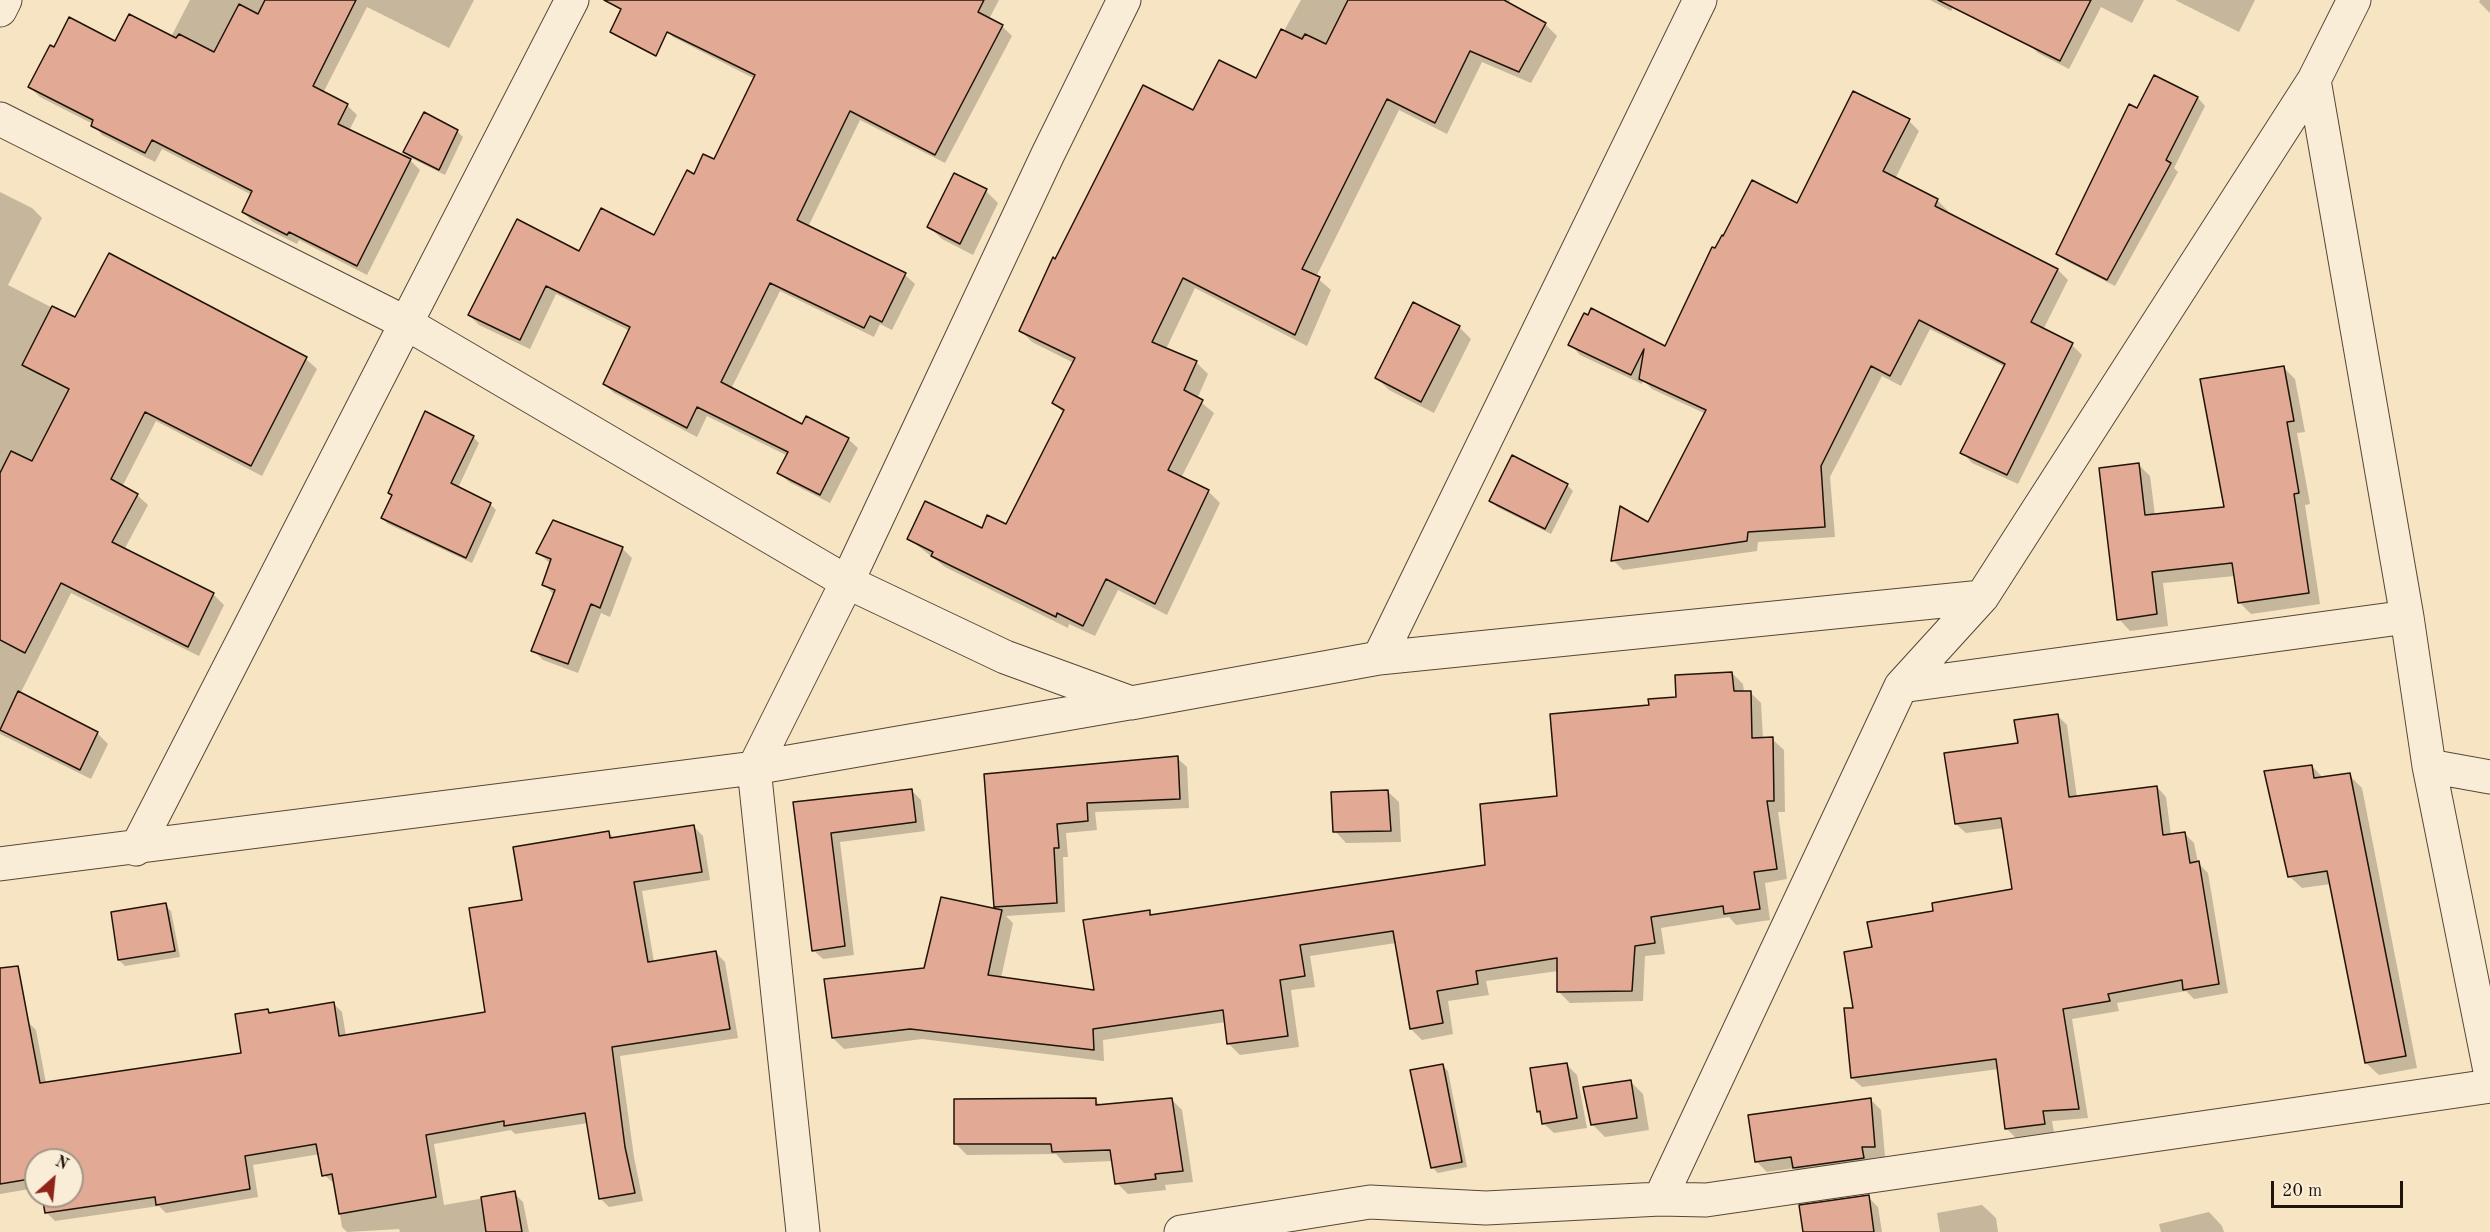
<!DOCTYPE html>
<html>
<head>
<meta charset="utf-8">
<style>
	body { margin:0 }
	#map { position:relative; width:2490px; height:1232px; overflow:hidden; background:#f7e4c3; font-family:"Old Standard TT",serif }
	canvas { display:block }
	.north { position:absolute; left:24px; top:1148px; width:60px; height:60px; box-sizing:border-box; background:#faedd8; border:2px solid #a39684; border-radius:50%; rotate:27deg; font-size:16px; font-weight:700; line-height:24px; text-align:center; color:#201307 }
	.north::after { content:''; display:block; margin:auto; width:21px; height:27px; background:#8f2418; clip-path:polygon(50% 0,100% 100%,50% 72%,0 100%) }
	.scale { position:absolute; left:2271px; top:1181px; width:132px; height:27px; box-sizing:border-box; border:3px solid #201307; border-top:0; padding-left:8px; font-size:18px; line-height:21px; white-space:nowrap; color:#201307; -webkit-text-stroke:4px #faedd8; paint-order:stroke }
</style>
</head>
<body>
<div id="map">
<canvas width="2490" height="1232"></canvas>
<div class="north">N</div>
<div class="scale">20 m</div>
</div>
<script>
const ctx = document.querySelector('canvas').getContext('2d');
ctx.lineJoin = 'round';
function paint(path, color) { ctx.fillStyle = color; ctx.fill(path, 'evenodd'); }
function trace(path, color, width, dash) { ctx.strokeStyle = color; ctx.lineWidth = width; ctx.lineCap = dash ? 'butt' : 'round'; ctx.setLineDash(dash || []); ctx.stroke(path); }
paint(new Path2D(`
	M 190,0 L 474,0 L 449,48 L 367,7 L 323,93 L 347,105 L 357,115 L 349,131 L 410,160 L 420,170 L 367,275 L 299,240 L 297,244 L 253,222 L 243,212 L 252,195 L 162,149 L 155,162 L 102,135 L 93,124 L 40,97 L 30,87 L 54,49 L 171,37 Z
	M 678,0 L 999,0 L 989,19 L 1002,26 L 1012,36 L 945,163 L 860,120 L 808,227 L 905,275 L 915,284 L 892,330 L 880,324 L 874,337 L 780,291 L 731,389 L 803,426 L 848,439 L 858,448 L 830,503 L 789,482 L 779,473 L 788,456 L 707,416 L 697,437 L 614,393 L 604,384 L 630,331 L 556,294 L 530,349 L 479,325 L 469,315 L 579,253 L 655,237 L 695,176 L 715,161 L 755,79 L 673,37 L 664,27 Z
	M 1301,0 L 1510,0 L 1508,4 L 1545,24 L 1557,36 L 1531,83 L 1482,62 L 1447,134 L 1399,110 L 1316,277 L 1331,290 L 1307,346 L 1195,288 L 1166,349 L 1196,362 L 1208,374 L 1197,399 L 1214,413 L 1181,478 L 1208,491 L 1220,503 L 1167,615 L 1118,590 L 1095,636 L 1069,624 L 1068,628 L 945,567 L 909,539 L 1006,526 L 1064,413 L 1054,403 L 1074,363 L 1032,342 L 1020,330 L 1056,261 L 1194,112 L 1257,80 Z
	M 1930,0 L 1956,0 L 1951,11 Z
	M 2051,0 L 2144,0 L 2132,23 L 2101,7 L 2069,69 L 2038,53 L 2028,44 Z
	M 2175,0 L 2255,0 L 2239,32 Z
	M 2480,0 L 2490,0 L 2490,13 L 2479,2 Z
	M 2155,77 L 2198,98 L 2205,106 L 2174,168 L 2178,172 L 2115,286 L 2066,261 L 2058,253 Z
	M 1909,121 L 1919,131 L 1895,179 L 1938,201 L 1948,211 L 1947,214 L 2058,270 L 2068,280 L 2043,330 L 2072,345 L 2082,355 L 2018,484 L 1972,463 L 1962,452 L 2005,367 L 1930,329 L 1901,386 L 1882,376 L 1830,477 L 1835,537 L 1758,542 L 1757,551 L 1623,570 L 1613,560 L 1649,524 L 1706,414 L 1652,389 L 1643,380 L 1642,384 L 1580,355 L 1570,344 L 1666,348 L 1798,205 Z
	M 457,131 L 463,137 L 445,175 L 411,158 L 405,152 Z
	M 986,191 L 998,203 L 973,255 L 942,239 L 929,227 Z
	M 0,192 L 32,208 L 42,218 L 8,285 L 76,320 L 306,359 L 317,369 L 262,476 L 156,421 L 122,487 L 137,495 L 148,505 L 124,550 L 213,594 L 224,605 L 199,656 L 71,593 L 20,694 L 97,733 L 108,744 L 91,779 L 0,734 Z
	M 1459,327 L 1471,339 L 1434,413 L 1389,390 L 1377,378 Z
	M 2283,367 L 2295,379 L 2305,432 L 2297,433 L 2310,504 L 2305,505 L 2320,604 L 2251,614 L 2239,602 L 2235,576 L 2163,583 L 2168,626 L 2130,631 L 2119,619 L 2139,465 L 2150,476 L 2155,515 L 2225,508 Z
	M 473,437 L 479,443 L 458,488 L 490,504 L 496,510 L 472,563 L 388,524 L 382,518 L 393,496 L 389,493 Z
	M 1567,485 L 1573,491 L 1551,534 L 1497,507 L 1491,501 Z
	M 622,548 L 632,558 L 610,617 L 601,613 L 578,673 L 543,660 L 533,650 L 554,595 L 544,584 L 551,564 L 538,553 Z
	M 1732,673 L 1743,684 L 1744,692 L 1750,692 L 1761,703 L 1763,739 L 1772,739 L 1784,750 L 1785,812 L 1778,812 L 1787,879 L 1765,883 L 1770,920 L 1736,925 L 1729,917 L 1661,928 L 1665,954 L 1645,956 L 1643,1001 L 1570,1003 L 1559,992 L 1558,971 L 1486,981 L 1489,995 L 1448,1001 L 1453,1034 L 1422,1040 L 1411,1029 L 1396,943 L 1310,956 L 1315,987 L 1291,990 L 1299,1047 L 1240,1055 L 1229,1044 L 1226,1022 L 1103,1040 L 1104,1061 L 922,1039 L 844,1049 L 833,1038 L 1000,911 L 995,906 L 986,776 L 1177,758 L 1187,767 L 1189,808 L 1095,812 L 1097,830 L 1066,833 L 1068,857 L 1063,857 L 1065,912 L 1006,916 L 1013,923 L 1001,978 L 1096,992 L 1149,912 L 1154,916 L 1487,866 L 1651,706 L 1678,699 Z
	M 2057,715 L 2067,725 L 2077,798 L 2157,787 L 2166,797 L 2171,835 L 2184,833 L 2194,843 L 2198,863 L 2208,873 L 2228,993 L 2194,999 L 2186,991 L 2117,1003 L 2119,1011 L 2072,1019 L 2088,1118 L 2052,1121 L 2054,1133 L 2016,1138 L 2006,1128 L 1999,1069 L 1862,1087 L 1852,1078 L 1855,1009 L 1874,949 L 1935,912 L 2014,890 L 2004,828 L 1966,833 L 1956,824 L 2020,744 Z
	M 2312,766 L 2323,778 L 2349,775 L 2362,788 L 2417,1068 L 2379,1075 L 2366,1063 L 2331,884 L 2302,888 L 2289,876 Z
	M 912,791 L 921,800 L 925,831 L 840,842 L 854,955 L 823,959 L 813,950 L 794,803 Z
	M 1387,791 L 1399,802 L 1401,842 L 1346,843 L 1335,831 Z
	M 694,827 L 703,836 L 710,880 L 642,891 L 654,962 L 716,953 L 725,962 L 738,1038 L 620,1056 L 634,1157 L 643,1201 L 609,1207 L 600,1198 L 588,1123 L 515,1134 L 511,1130 L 434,1144 L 444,1205 L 514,1193 L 523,1202 L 529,1232 L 400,1232 L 399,1229 L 347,1232 L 342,1227 L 335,1184 L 324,1175 L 320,1154 L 253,1165 L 258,1197 L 166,1213 L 159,1206 L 55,1221 L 46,1212 L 44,1196 L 72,1196 L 72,1160 L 36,1160 L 36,1188 L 0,1194 L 0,1026 L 27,1021 L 36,1030 L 46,1083 L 243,1054 L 267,1011 L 271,1014 L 333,1003 L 342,1012 L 346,1036 L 487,1014 L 524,902 L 609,833 L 615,839 Z
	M 165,905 L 171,911 L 180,957 L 125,966 L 119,960 L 113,913 Z
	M 1566,1064 L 1577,1075 L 1587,1128 L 1554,1133 L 1543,1123 L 1538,1111 Z
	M 1442,1065 L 1448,1071 L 1467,1167 L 1438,1173 L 1432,1167 Z
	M 1630,1081 L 1643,1094 L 1649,1130 L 1605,1137 L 1592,1124 Z
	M 1171,1099 L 1182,1110 L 1193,1182 L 1165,1185 L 1166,1190 L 1128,1194 L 1117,1183 L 1113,1161 L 1064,1163 L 1056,1154 L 967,1155 L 956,1144 L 1095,1100 L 1102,1106 Z
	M 1870,1099 L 1881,1110 L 1885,1157 L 1873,1158 L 1874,1169 L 1805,1179 L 1795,1168 L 1767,1172 L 1756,1161 Z
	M 1868,1197 L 1878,1207 L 1882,1232 L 1804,1232 Z
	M 1982,1205 L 1996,1218 L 1998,1232 L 1940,1232 L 1937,1213 Z
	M 2209,1212 L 2222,1226 L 2224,1232 L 2161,1232 L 2159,1224 Z`), '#0003');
const building = new Path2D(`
	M 265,0 L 356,0 L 313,86 L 348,104 L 338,124 L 411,159 L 357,266 L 289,232 L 287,235 L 242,212 L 252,191 L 152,140 L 145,153 L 91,126 L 93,120 L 28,87 L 50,45 L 54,47 L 69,17 L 115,41 L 129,14 L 176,38 L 179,34 L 214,52 L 239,4 L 258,14 Z
	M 604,0 L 984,0 L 978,12 L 1003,25 L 935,155 L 850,111 L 797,220 L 906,273 L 882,322 L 870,316 L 864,328 L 770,283 L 721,382 L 802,424 L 806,416 L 849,438 L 820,495 L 777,473 L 788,452 L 697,407 L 687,428 L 603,384 L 630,327 L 546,286 L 520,340 L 468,315 L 517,219 L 579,251 L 601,208 L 654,235 L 687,170 L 694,174 L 703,154 L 714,159 L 755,75 L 667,32 L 656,56 L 610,32 L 621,9 Z
	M 1348,0 L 1504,0 L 1546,23 L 1519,72 L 1470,51 L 1435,123 L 1387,99 L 1302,269 L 1320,277 L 1295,335 L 1183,278 L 1152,342 L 1197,361 L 1184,390 L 1203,400 L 1168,470 L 1209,490 L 1155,604 L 1106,579 L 1083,626 L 1057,613 L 1056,617 L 931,556 L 933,552 L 907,539 L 925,501 L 982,528 L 987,515 L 1006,524 L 1064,410 L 1052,403 L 1075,358 L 1019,331 L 1053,257 L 1055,259 L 1143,85 L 1193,110 L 1219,60 L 1256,78 L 1281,29 L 1302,39 L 1305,34 L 1326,44 Z
	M 1938,0 L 2091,0 L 2060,61 Z
	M 2154,75 L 2198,97 L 2166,160 L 2171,163 L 2107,280 L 2056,254 L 2129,104 L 2137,108 Z
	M 1853,91 L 1910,119 L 1883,171 L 1938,199 L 1935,206 L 2058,269 L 2031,322 L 2073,343 L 2007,475 L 1960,453 L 2005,364 L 1919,320 L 1890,376 L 1871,366 L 1821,466 L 1825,527 L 1748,532 L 1747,541 L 1611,561 L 1620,506 L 1648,522 L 1706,410 L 1639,379 L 1644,349 L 1631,375 L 1568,345 L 1584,313 L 1588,315 L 1591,308 L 1665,346 L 1712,247 L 1715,248 L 1722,235 L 1723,236 L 1752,180 L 1797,203 Z
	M 424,112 L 458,130 L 439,170 L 403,152 Z
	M 954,173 L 987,189 L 960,244 L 927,227 Z
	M 109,253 L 307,357 L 251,466 L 145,412 L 111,479 L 138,494 L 112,542 L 214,593 L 188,647 L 61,583 L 25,653 L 0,640 L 0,473 L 11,451 L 32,461 L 69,389 L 22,365 L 52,306 L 75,317 Z
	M 1413,302 L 1460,326 L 1421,402 L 1375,378 Z
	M 2284,366 L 2294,421 L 2287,422 L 2299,493 L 2294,494 L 2309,593 L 2238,603 L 2232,563 L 2152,572 L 2157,614 L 2117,620 L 2099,468 L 2139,463 L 2145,515 L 2224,507 L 2200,379 Z
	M 425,411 L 474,436 L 451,483 L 491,503 L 466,558 L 381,518 L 392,495 L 388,493 Z
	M 1512,455 L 1568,484 L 1545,529 L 1489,501 Z
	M 553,520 L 623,547 L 600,608 L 591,604 L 568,664 L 531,651 L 555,590 L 542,585 L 551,559 L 536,553 Z
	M 1732,672 L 1734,691 L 1751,691 L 1752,738 L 1773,737 L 1774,801 L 1767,801 L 1777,869 L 1754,872 L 1760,909 L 1724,914 L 1723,906 L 1651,917 L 1655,943 L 1635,946 L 1632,991 L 1557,992 L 1557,958 L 1476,971 L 1478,984 L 1437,991 L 1443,1023 L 1410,1029 L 1393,931 L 1300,945 L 1305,976 L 1280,980 L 1288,1036 L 1227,1044 L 1223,1010 L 1093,1029 L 1094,1050 L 910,1029 L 832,1038 L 824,979 L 924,968 L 941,897 L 1002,910 L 988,975 L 1094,990 L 1083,920 L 1150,910 L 1150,915 L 1485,865 L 1480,804 L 1557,796 L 1550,714 L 1649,705 L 1648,699 L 1676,697 L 1675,675 Z
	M 18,691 L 98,732 L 80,770 L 0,730 Z
	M 2058,714 L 2069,797 L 2157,786 L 2163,835 L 2185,832 L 2190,863 L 2199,861 L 2219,984 L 2183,990 L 2182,980 L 2108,994 L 2110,1001 L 2063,1009 L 2079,1109 L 2043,1111 L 2045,1124 L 2005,1129 L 1996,1059 L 1851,1078 L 1844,1008 L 1853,1008 L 1844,952 L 1872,947 L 1867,922 L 1933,911 L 1932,903 L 2012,889 L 2001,818 L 1955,824 L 1944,753 L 2018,743 L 2014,720 Z
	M 1178,756 L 1180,799 L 1087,803 L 1088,821 L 1057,824 L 1059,848 L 1054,848 L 1057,903 L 994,907 L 984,774 Z
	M 2312,765 L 2314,778 L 2350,773 L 2406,1056 L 2365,1063 L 2327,871 L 2288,877 L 2264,771 Z
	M 912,789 L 916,822 L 831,833 L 845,946 L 812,951 L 793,802 Z
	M 1388,790 L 1391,831 L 1333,832 L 1331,792 Z
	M 694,825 L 702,872 L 634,882 L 648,962 L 716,951 L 730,1029 L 612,1047 L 625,1147 L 635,1193 L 599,1199 L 585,1113 L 504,1126 L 504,1121 L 426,1135 L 436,1197 L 339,1214 L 332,1174 L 322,1176 L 316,1144 L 245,1156 L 250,1189 L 156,1205 L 155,1197 L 45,1213 L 42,1196 L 72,1196 L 72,1160 L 36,1160 L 36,1178 L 0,1184 L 0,968 L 18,966 L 40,1083 L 241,1053 L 235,1014 L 268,1009 L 269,1013 L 334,1002 L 339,1036 L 485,1012 L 469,908 L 522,900 L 513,847 L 609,831 L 610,838 Z
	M 166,903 L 175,951 L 118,960 L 111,912 Z
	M 1567,1063 L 1577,1118 L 1542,1124 L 1540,1111 L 1537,1112 L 1530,1068 Z
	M 1443,1064 L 1462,1162 L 1431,1168 L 1410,1070 Z
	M 1631,1080 L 1637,1118 L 1591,1125 L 1583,1087 Z
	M 1096,1098 L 1096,1105 L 1172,1098 L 1183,1171 L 1155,1174 L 1156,1179 L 1115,1184 L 1110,1150 L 1052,1152 L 1051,1144 L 954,1144 L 954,1099 Z
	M 1871,1098 L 1875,1147 L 1862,1147 L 1864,1158 L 1793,1168 L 1791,1157 L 1755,1162 L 1748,1115 Z
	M 515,1191 L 522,1232 L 486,1232 L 481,1197 Z
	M 1869,1195 L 1874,1232 L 1803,1232 L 1799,1205 Z`);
paint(building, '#e2a995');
trace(building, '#201307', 1.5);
const minor = new Path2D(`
	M 0,10 L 5,0
	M 2314,80 L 2407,617 L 2429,766 L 2490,1071
	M 0,119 L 404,322 L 847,582 L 1005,657 L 1131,703 L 1379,658 L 1982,597
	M 1379,658 L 1700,0
	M 1901,686 L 2407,617
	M 2429,766 L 2490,777
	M 136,849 L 572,0
	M 0,864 L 754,768 L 1129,703
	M 1660,1199 L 1901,686 L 1982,597 L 2314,80 L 2354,0
	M 803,1232 L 754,768 L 847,582 L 1048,154 L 1124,0
	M 1181,1232 L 1370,1202 L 1486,1208 L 1660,1199 L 1706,1200 L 2490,1086`);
trace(minor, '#564736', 35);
trace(minor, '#faedd8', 33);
</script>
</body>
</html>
